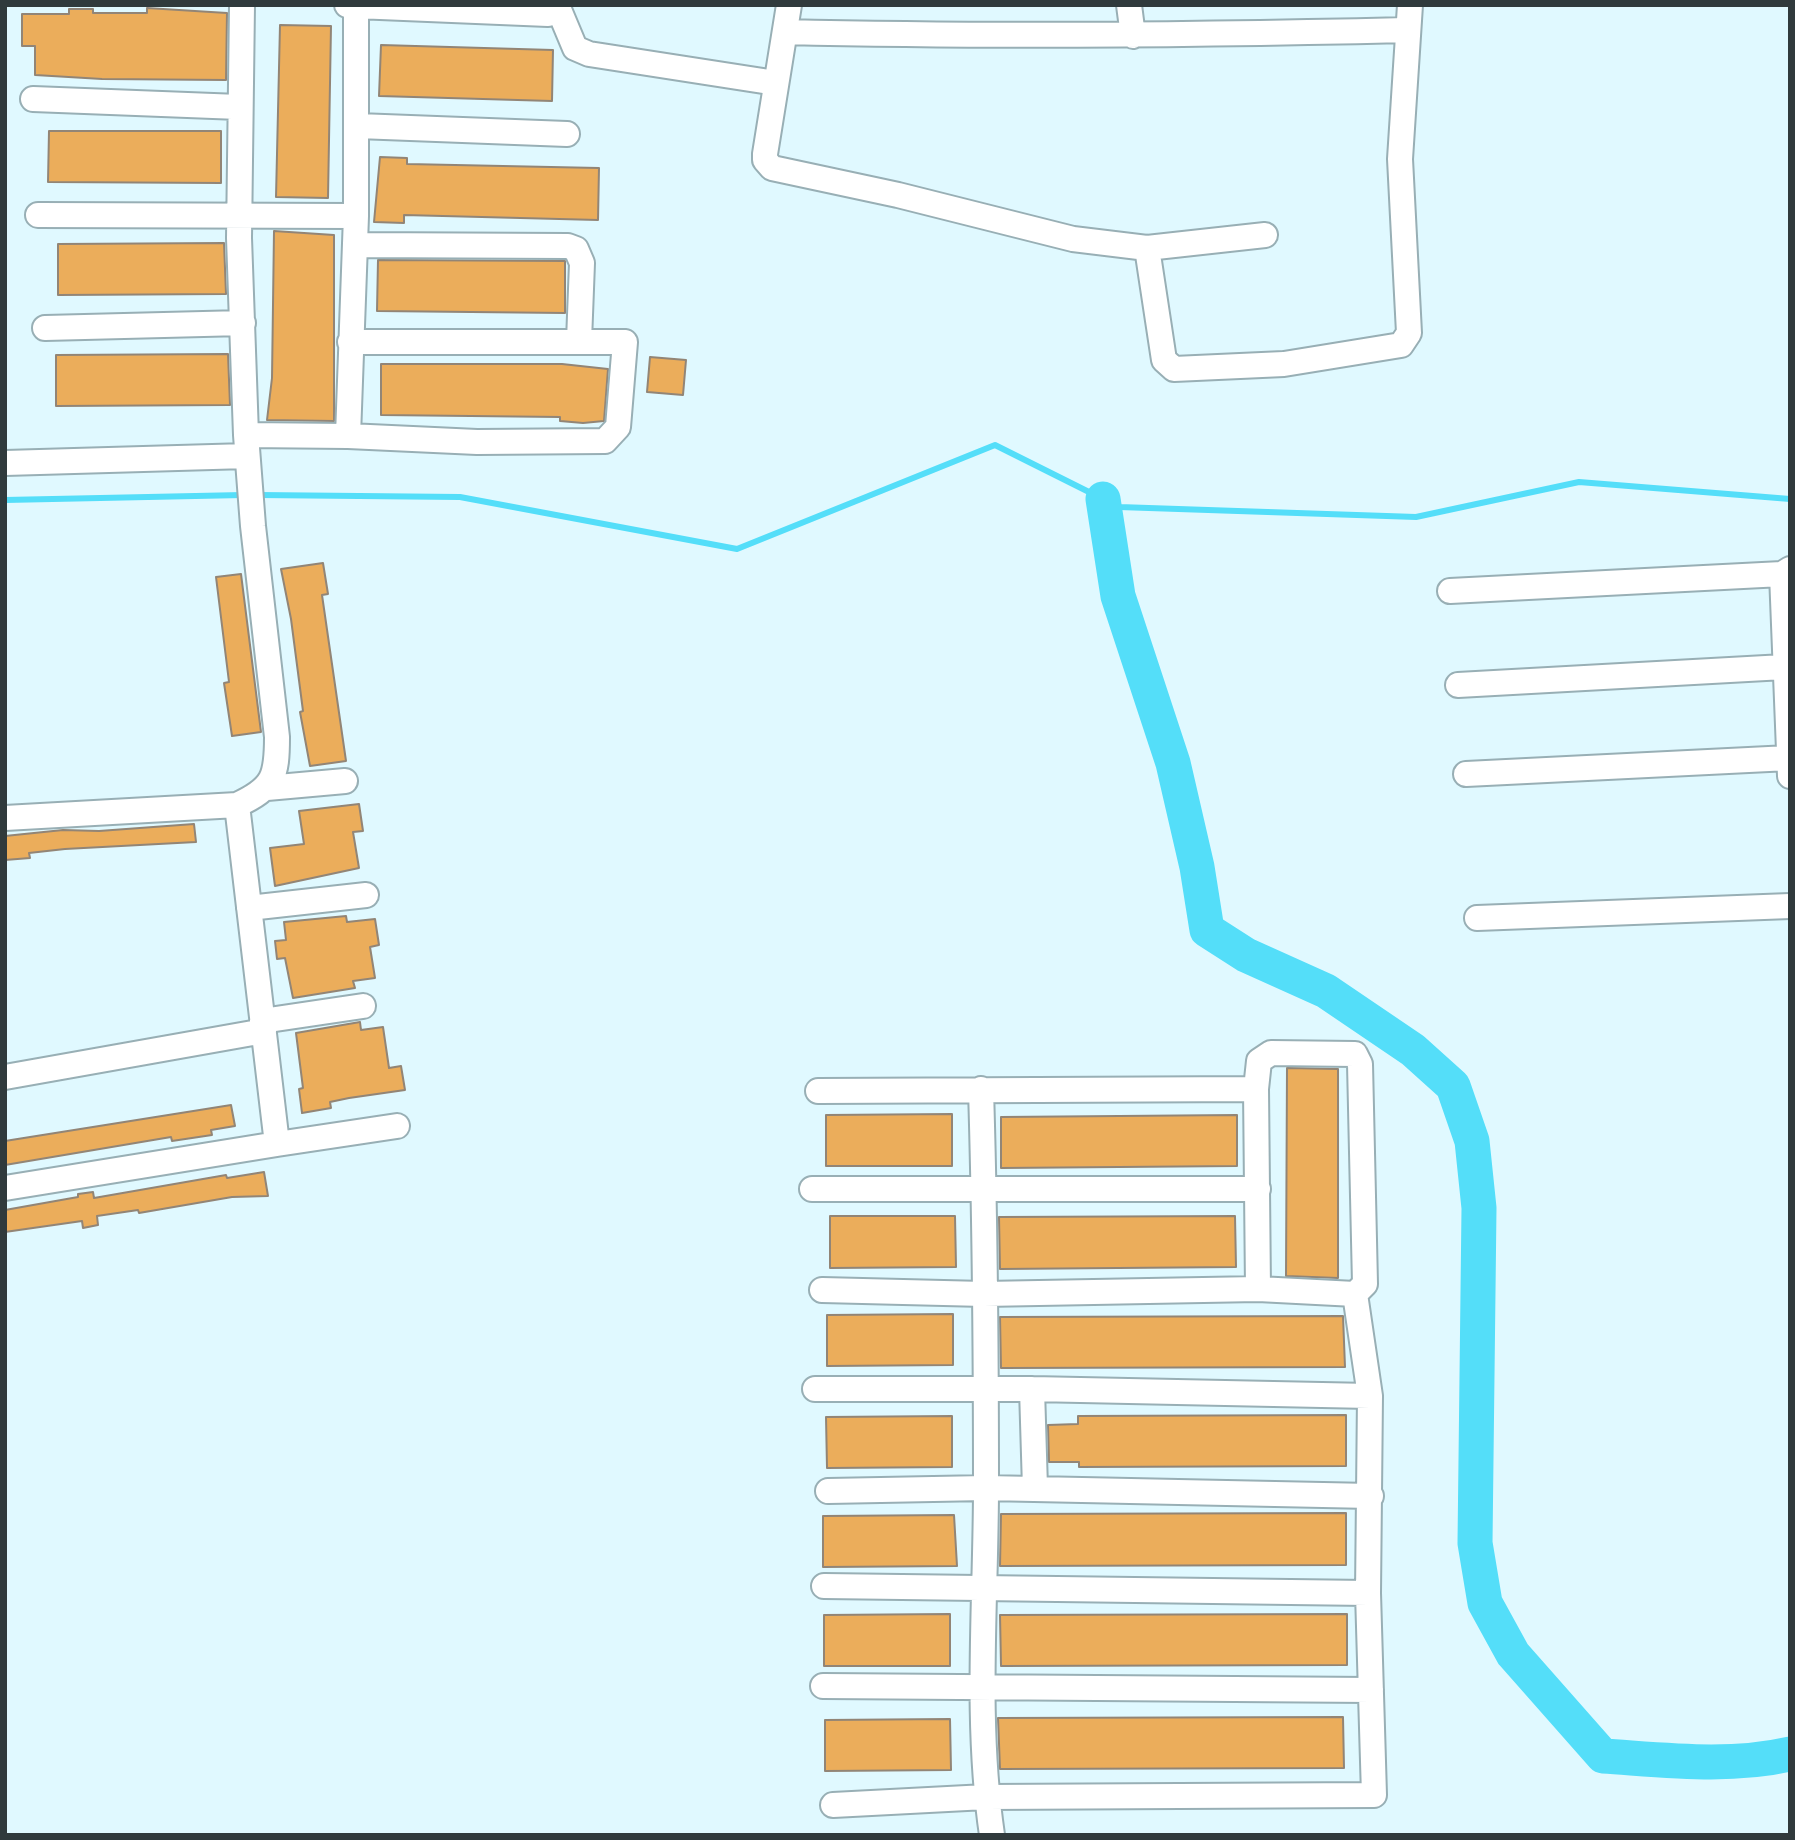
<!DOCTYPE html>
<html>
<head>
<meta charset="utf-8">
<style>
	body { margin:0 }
	#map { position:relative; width:1795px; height:1840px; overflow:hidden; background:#e0f9ff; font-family:"Playfair Display",serif }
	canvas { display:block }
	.frame { position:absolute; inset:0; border:7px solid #303a3c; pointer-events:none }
</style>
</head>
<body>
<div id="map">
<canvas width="1795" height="1840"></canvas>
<div class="frame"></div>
</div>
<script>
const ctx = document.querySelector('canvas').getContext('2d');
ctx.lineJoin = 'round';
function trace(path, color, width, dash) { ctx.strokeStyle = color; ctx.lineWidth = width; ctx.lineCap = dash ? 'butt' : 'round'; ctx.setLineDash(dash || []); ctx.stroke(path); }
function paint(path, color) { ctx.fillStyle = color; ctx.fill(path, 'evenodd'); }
trace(new Path2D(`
	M 258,495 L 460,497 L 737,549 L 995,445 L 1119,507 L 1416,517 L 1579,482 L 1790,499
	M 5,500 L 243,495`), '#54def9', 6);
trace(new Path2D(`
	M 1103,499 L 1118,596 L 1173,763 L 1197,867 L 1207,930 L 1246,955 L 1326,991 L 1413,1050 L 1453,1086 L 1472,1141 L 1479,1208 L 1475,1543 L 1485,1603 L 1513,1654 L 1603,1756 C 1665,1760 1729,1768 1790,1754`), '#54def9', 35);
const building = new Path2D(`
	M 147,8 L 227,13 L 226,80 L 102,79 L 35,75 L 35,46 L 22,46 L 22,14 L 69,14 L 69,9 L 93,9 L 93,13 L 147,13 Z
	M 280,25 L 331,26 L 328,198 L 276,197 Z
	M 381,45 L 553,50 L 552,101 L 379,96 Z
	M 49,131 L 221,131 L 221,183 L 48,182 Z
	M 380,157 L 407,158 L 407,164 L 599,168 L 598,220 L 404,215 L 404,223 L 374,222 Z
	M 274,231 L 334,235 L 334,421 L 267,420 L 272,378 Z
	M 224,243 L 226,294 L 58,295 L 58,244 Z
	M 378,260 L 565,261 L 565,313 L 377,311 Z
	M 228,354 L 230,405 L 56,406 L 56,355 Z
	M 650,357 L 686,360 L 683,395 L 647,392 Z
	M 381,364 L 562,364 L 608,369 L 604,421 L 583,423 L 560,421 L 560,417 L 381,415 Z
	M 323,563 L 328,594 L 322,595 L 346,761 L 310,766 L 300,712 L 303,711 L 291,619 L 281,569 Z
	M 241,574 L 261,732 L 232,736 L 224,683 L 229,682 L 216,577 Z
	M 359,804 L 363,831 L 353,832 L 359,868 L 275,886 L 270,848 L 304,844 L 299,811 Z
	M 194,824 L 196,842 L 65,849 L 29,853 L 30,858 L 5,860 L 5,836 L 63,830 L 99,831 Z
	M 346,916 L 347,922 L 375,919 L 379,945 L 370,947 L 375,978 L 353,981 L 355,988 L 293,998 L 285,958 L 277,959 L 275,941 L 286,940 L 284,922 Z
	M 360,1022 L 361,1030 L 383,1027 L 389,1068 L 401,1066 L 405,1090 L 349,1098 L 330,1102 L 331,1108 L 302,1113 L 299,1089 L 303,1088 L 296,1033 Z
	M 1287,1068 L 1338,1069 L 1338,1278 L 1286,1276 Z
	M 231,1105 L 235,1126 L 211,1130 L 212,1135 L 172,1141 L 171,1137 L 5,1165 L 5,1141 Z
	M 952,1114 L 952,1166 L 826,1166 L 826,1115 Z
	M 1237,1115 L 1237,1166 L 1001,1168 L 1001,1117 Z
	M 264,1172 L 268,1196 L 232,1197 L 139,1213 L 138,1210 L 97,1216 L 98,1225 L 83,1228 L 82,1221 L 5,1232 L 5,1210 L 78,1197 L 78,1194 L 93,1192 L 94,1198 L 226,1175 L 227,1178 Z
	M 830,1216 L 955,1216 L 956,1267 L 830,1268 Z
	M 1235,1216 L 1236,1267 L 1000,1269 L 999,1217 Z
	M 953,1314 L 953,1365 L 827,1366 L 827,1315 Z
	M 1343,1316 L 1345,1367 L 1001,1368 L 1000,1317 Z
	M 1346,1415 L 1346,1466 L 1079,1467 L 1079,1462 L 1049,1462 L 1048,1425 L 1078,1424 L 1078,1416 Z
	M 952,1416 L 952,1467 L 827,1468 L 826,1417 Z
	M 1346,1513 L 1346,1565 L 1000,1566 L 1001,1514 Z
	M 954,1515 L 957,1566 L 823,1567 L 823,1516 Z
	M 950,1614 L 950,1666 L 824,1666 L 824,1615 Z
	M 1347,1614 L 1347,1665 L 1001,1666 L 1000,1615 Z
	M 1343,1717 L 1344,1768 L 1000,1769 L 998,1718 Z
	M 950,1719 L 951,1770 L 825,1771 L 825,1720 Z`);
paint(building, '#ebad5b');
trace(building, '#928576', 2);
const minor = new Path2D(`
	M 242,5 L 239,238 L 246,435
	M 557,5 L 575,48 L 589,54 L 776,83
	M 789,5 L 765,154 L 765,160 L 772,168 L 898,195 L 1073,239 L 1147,248 L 1265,235
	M 1129,5 L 1133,36
	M 356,6 L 548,14
	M 785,32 C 992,37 1199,35 1406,30
	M 33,99 L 239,107
	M 358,126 L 567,134
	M 38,215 L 356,216
	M 355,245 L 568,246 L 576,249 L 582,263 L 579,341
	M 1147,248 L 1164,360 L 1174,369 L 1284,364 L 1401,345 L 1409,333 L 1400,159 L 1410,5
	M 45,328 L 243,323
	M 348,436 L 477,442 L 605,441 L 618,427 L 625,342 L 350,342
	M 5,463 L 247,456
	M 1782,574 L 1790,776
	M 1450,591 L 1782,574 L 1790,569
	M 1458,685 L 1784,667
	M 1466,774 L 1789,758
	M 267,788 L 345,781
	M 5,818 L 237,805
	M 249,908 L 366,895
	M 1477,918 L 1790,906
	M 262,1021 L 363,1006
	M 5,1077 L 264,1031
	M 981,1089 C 985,1222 986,1354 986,1486 C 986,1602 975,1719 992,1835
	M 818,1091 L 1256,1089
	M 277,1144 L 397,1126
	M 5,1188 L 277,1144 L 237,805 C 274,788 277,776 277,737 L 253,526 L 246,435 L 348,436 L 356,216 L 356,6 L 347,5
	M 812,1189 L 1258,1189
	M 822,1290 L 984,1294 L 1258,1289 L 1355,1294 L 1365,1284 L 1360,1064 L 1355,1054 L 1271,1053 L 1259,1061 L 1256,1089 L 1258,1289
	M 815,1389 L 1032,1389 L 1370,1396
	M 1032,1389 L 1035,1488
	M 828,1491 L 986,1488 L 1371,1496
	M 824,1586 L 1368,1593
	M 823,1686 L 1371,1690
	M 833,1805 L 986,1797 L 1374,1795 L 1368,1593 L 1370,1396 L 1355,1294`);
trace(minor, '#98afb5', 28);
trace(minor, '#fff', 24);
</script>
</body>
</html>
